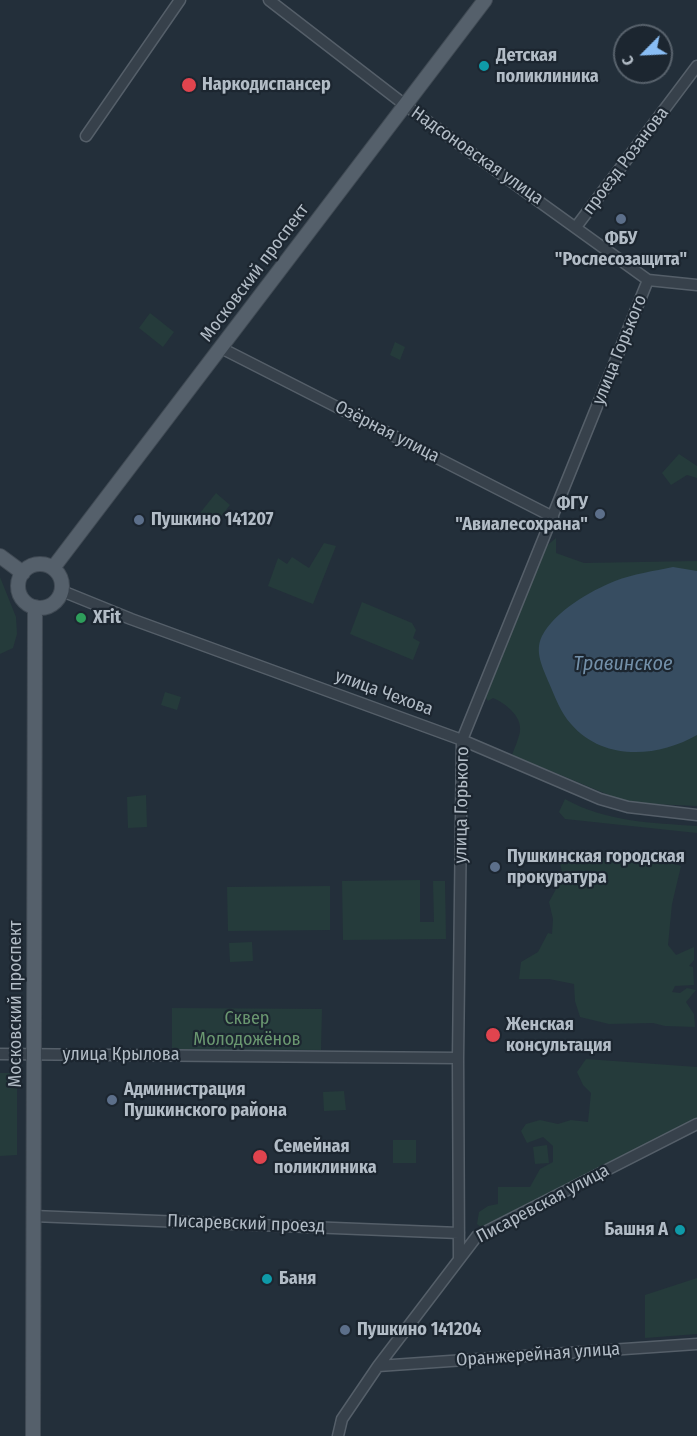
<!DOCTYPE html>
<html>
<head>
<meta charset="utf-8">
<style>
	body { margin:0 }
	#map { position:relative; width:697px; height:1436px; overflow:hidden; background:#232f3a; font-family:"Fira Sans Condensed",sans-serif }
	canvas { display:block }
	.north { position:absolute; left:613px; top:24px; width:60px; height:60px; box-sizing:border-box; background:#1c2630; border:2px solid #58626c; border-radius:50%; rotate:246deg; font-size:16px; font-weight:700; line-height:24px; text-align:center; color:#b2bcc6 }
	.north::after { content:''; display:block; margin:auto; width:21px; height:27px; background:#89bdf4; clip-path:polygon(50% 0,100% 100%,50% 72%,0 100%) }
</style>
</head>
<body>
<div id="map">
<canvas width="697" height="1436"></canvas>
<div class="north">С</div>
</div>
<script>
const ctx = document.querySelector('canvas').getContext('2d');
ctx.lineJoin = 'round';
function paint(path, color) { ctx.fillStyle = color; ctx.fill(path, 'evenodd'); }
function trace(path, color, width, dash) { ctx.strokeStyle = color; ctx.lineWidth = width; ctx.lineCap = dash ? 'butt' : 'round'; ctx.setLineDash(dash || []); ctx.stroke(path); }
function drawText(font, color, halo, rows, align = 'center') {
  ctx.font = font + ' "Fira Sans Condensed",sans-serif'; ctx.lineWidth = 4.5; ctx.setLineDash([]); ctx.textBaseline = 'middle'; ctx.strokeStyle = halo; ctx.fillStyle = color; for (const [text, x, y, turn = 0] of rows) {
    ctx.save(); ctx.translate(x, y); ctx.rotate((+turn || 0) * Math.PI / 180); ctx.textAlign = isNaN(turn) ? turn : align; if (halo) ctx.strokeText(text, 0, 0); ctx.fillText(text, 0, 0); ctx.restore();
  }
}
paint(new Path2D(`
	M 150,313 L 174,332 L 163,347 L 139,328 Z
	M 395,342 L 405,347 L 400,360 L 390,355 Z
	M 679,454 L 697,466 L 697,478 L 687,475 L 671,485 L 662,473 Z
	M 216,493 L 230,505 L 211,529 L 196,518 Z
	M 556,538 L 556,553 L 584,563 L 697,561 L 697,806 L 628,803 L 512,755 C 515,747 519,738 520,731 C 522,716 505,703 493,698 L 488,701 L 485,697 L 489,683 L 544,548 Z
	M 324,543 L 336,546 L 313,604 L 268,586 L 278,558 L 287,564 L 292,557 L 309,568 Z
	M 0,577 L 16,617 L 17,634 L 13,648 L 0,654 Z
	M 362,602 L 412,623 L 416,630 L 413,638 L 420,642 L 413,660 L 350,634 Z
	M 165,692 L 181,697 L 177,710 L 161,705 Z
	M 146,795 L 147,827 L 128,828 L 127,797 Z
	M 565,799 C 606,822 652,823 697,826 L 697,833 L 565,819 L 559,812 Z
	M 589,857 L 665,861 L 681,866 L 672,904 L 668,945 L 676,955 L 694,947 L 694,960 L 689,966 L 693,967 L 694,985 L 675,986 L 672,992 L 680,993 L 687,988 L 696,990 L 686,1002 L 694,1014 L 695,1027 L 665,1026 L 653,1023 L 609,1024 L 580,1017 L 575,1001 L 574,984 L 549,979 L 519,979 L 521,962 L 538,952 L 548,933 L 552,934 L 553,919 L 549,902 L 563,876 L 559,859 Z
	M 420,880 L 420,922 L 434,922 L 433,881 L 445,881 L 446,939 L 343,940 L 342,881 Z
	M 330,886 L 330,930 L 228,931 L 227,887 Z
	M 252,942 L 253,961 L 230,962 L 229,943 Z
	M 172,1008 L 322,1009 L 321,1050 L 172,1049 Z
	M 586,1059 L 697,1067 L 697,1119 L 483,1229 L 477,1224 L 479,1212 L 488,1206 L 498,1204 L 498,1187 L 530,1187 L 540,1169 L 553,1162 L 553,1146 L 543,1137 L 527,1143 L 521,1131 L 526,1124 L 540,1120 L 558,1124 L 571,1120 L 588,1122 L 591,1093 L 583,1085 L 577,1072 Z
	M 0,1073 L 17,1073 L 17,1155 L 0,1156 Z
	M 344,1091 L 346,1110 L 324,1111 L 323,1092 Z
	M 393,1140 L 416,1140 L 416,1163 L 393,1163 Z
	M 547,1145 L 549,1163 L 535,1164 L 533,1147 Z
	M 697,1278 L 697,1334 L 645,1338 L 645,1295 Z`), '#253b3b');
paint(new Path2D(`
	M 673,567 L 697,571 L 697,735 C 657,758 603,761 571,724 C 561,713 555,697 549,683 C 543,668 534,652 542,636 C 555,611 590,591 615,581 C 633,574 654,571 673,567 Z`), '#374d61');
const minor = new Path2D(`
	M 269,0 L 405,105 L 648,280 L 697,285
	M 86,136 L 180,0
	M 576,227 L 697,66
	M 221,348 L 553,517
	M 62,591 L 131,619 L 462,740 L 600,799 L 628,807 L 697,815
	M 0,1054 L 458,1058
	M 33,1216 L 459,1233
	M 459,1258 L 458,1058 L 462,740 L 648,280
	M 378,1366 L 697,1344
	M 338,1436 L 342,1419 L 378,1366 L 477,1236 L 697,1124`);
const major = new Path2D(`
	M 0,556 L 23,573
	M18 586a22 22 0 1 1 44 0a22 22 0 1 1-44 0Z
	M 53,568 L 485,0
	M 33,1436 L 35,607`);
trace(minor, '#555f69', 13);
trace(major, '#404a54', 16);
trace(minor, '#37414b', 10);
trace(major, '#55606b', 14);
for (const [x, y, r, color] of [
	[484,66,6,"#0f9aa8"],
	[189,85,8,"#e0444e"],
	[621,219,6,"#5c6f8a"],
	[600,514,6,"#5c6f8a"],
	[139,520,6,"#5c6f8a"],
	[81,618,6,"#2e9e5b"],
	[495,867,6,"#5c6f8a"],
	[493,1035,8,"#e0444e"],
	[112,1100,6,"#5c6f8a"],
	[260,1157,8,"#e0444e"],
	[680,1230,6,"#0f9aa8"],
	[267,1279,6,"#0f9aa8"],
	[345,1330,6,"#5c6f8a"]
]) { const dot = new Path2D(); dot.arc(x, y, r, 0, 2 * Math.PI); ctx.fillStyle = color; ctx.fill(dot); trace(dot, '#1c2630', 2); }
drawText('bold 18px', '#b2bcc6', '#1c2630', [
	["Детская",496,56],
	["поликлиника",496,77],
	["Наркодиспансер",202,85],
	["ФБУ",621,239,"center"],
	["\"Рослесозащита\"",621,260,"center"],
	["ФГУ",588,504,"right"],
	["\"Авиалесохрана\"",588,525,"right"],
	["Пушкино 141207",151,520],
	["XFit",93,618],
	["Пушкинская городская",507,857],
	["прокуратура",507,878],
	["Женская",506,1025],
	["консультация",506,1046],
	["Администрация",124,1090],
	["Пушкинского района",124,1111],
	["Семейная",274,1147],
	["поликлиника",274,1168],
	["Башня А",668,1230,"right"],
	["Баня",279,1279],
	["Пушкино 141204",357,1330]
], 'left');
drawText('18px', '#b2bcc6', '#1c2630', [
	["Надсоновская улица",477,156,35],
	["проезд Розанова",626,161,-53],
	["Московский проспект",255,273,-53],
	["улица Горького",620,350,-68],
	["Озёрная улица",387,432,27],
	["улица Чехова",384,693,20],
	["улица Горького",462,805,-89],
	["Московский проспект",16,1004,-90],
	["улица Крылова",121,1055],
	["Писаревская улица",543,1204,-28],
	["Писаревский проезд",246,1224,2],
	["Оранжерейная улица",538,1355,-4]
]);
drawText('18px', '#6a9770', '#1c2630', [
	["Сквер",247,1019],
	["Молодожёнов",247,1040]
]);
drawText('italic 20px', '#7390a9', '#1c2630', [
	["Травинское",623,664]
]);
</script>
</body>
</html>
